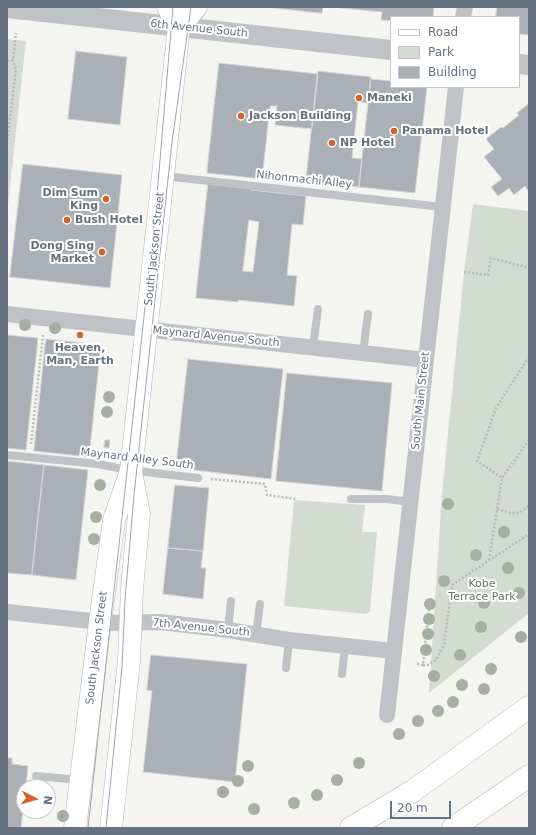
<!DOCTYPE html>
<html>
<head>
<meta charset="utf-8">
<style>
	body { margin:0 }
	#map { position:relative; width:536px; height:835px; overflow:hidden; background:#f4f4f0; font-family:"DejaVu Sans",sans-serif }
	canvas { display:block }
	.frame { position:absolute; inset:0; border:8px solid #65727f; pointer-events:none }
	.legend { position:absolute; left:390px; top:16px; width:130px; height:72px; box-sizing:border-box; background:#fff; border:1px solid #c1c7cc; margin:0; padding:5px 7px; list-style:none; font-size:12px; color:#65727f }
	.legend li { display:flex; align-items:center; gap:8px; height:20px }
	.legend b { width:20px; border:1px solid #c1c7cc }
	.north { position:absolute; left:16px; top:779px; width:40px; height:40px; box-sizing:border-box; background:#fff; border:1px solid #c1c7cc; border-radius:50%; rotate:96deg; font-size:11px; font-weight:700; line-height:16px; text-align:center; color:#65727f }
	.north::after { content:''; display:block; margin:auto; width:14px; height:18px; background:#d6622e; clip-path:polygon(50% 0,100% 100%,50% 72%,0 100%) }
	.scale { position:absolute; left:390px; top:801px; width:61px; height:18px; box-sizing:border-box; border:2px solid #65727f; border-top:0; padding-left:5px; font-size:12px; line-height:14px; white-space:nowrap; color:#65727f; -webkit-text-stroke:3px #fff; paint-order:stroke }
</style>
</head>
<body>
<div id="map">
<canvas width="536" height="835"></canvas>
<div class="frame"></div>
<ul class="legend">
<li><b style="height:5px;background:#fff"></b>Road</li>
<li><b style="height:11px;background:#d4dbd2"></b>Park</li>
<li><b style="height:11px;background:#abb0b6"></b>Building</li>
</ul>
<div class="north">N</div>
<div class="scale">20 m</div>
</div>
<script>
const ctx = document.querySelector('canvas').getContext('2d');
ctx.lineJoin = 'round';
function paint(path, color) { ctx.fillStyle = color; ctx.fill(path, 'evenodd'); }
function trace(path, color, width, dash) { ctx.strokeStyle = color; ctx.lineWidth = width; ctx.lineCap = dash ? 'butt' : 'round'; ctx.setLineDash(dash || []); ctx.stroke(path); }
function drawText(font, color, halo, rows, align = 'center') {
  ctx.font = font + ' "DejaVu Sans",sans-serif'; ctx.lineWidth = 4; ctx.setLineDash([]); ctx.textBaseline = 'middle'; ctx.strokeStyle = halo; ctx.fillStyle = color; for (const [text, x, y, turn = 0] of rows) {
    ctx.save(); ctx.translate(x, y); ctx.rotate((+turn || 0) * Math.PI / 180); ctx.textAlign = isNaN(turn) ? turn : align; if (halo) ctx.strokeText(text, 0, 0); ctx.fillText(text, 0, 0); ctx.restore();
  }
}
paint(new Path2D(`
	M 7,39 L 26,41 L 7,214 Z
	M 473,204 L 529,211 L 529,613 L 429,693 L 442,493 L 464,272 Z
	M 294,500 L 365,505 L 362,532 L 377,532 L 370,611 L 366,614 L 284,606 Z`), '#d4dbd2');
const building = new Path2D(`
	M 265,7 L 323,7 L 322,13 Z
	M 341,7 L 434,7 L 433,17 L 391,17 L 391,21 L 381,20 L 382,12 L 341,8 Z
	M 497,7 L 529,7 L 529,35 L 519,34 L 519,17 L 496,17 Z
	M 76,51 L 127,57 L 120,125 L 68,119 Z
	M 219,63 L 318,74 L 312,129 L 275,125 L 277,106 L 270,106 L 262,179 L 207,173 Z
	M 318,71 L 371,77 L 368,103 L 358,102 L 352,158 L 362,159 L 359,187 L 306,182 Z
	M 371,79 L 391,81 L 391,87 L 427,87 L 415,193 L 359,187 Z
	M 529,104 L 529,192 L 525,186 L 514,195 L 509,188 L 498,196 L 491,187 L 502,179 L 484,157 L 494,149 L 486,139 L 501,127 L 503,128 L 519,115 L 517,113 Z
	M 23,164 L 122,175 L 110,288 L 10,277 Z
	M 208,184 L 251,188 L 251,190 L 306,196 L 303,225 L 292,224 L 287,275 L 297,276 L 294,306 L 238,300 L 238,302 L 196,298 ZM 249,220 L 259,222 L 253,272 L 243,271 Z
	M 7,335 L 38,338 L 26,450 L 7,448 Z
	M 46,339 L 101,345 L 89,457 L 34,451 Z
	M 188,359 L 283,369 L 271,479 L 176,468 Z
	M 287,373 L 392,383 L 382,491 L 276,481 Z
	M 105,440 L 110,440 L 109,448 L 104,447 Z
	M 7,461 L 44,465 L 32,575 L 7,573 Z
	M 44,465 L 88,470 L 76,580 L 32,575 Z
	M 175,485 L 209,488 L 203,551 L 168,548 Z
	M 168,548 L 203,551 L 201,568 L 206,568 L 203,599 L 163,594 Z
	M 151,655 L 247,664 L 235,782 L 143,772 L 152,691 L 147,690 Z
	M 7,758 L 12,758 L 12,764 L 28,766 L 26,787 L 24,787 L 24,801 L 21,828 L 7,828 Z`);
paint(building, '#abb0b6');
trace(building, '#d5d5d3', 1);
const secondary = new Path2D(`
	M 168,7 L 179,27
	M 75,828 L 100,622 L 114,520 L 131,471 L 179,27 L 196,7
	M 111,828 L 129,661 L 132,588 L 139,514 L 131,472`);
const motorway = new Path2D(`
	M 351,828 L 413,791 L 529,707
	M 453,828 L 529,776`);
trace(secondary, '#b2b6ba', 23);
trace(motorway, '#b2b5b8', 23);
trace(new Path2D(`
	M 7,61 L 13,60 L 16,33
	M 7,144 L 16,69 L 13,60
	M 464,272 L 488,275 L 491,258 L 529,268
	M 529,357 L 496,408 L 477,461 L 502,478 L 529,440
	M 31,444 L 43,335
	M 211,479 L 265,484 L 267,495 L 296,499
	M 497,509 C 512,513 518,517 529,505
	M 489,560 L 502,478
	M 417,664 L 423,665 L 429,609
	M 423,665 L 428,665 L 436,660 L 444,645 L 452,585 L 529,534`), '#b9bbbd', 2.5, [2, 2]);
trace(new Path2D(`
	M 164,176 L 442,207
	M 313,347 L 318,309
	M 363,353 L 368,314
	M 7,455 L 98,464 L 128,470 L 198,478
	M 351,499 L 387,499 L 410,502
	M 228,630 L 231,601
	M 256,635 L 260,604
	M 286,668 L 289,640
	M 342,674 L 345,646
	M 36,776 L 80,780`), '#bfc3c6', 8);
trace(new Path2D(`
	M 463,17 L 465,7
	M 7,314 L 426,360
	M 7,612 L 110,623 L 160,622 L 228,630 L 289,640 L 394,651
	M 387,715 L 456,87`), '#bfc3c6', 16);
trace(new Path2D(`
	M 7,8 L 391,50
	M 519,64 L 529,65`), '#bfc3c6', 20);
trace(secondary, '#fff', 22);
trace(motorway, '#fff', 22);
trace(new Path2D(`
	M 88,828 L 156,207 L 173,7
	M 106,828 L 122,667 L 125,600 L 134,495 L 172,142 L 191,7`), '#a1a5aa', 1);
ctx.fillStyle = '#a6afa2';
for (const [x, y] of [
	[25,325],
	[55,328],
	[109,397],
	[107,412],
	[100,485],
	[448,504],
	[96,517],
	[504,532],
	[94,539],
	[476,555],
	[508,568],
	[444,581],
	[519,593],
	[484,603],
	[430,604],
	[429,619],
	[481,627],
	[428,634],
	[521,637],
	[426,650],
	[460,655],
	[491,669],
	[434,676],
	[462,685],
	[484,689],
	[453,702],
	[438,711],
	[418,721],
	[399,734],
	[359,763],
	[248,766],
	[337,780],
	[238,781],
	[223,792],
	[317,795],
	[294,803],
	[254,809],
	[63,816]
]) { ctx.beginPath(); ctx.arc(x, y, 6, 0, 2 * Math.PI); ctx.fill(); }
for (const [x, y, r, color] of [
	[359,98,4,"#d6622e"],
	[241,116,4,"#d6622e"],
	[394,131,4,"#d6622e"],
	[332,143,4,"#d6622e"],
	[106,199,4,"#d6622e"],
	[67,220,4,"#d6622e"],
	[102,252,4,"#d6622e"],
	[80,335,4,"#d6622e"]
]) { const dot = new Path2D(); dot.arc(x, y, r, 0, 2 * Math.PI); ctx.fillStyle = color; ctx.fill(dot); trace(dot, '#fff', 1.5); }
drawText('11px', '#65727f', '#fff', [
	["6th Avenue South",199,29,6],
	["Nihonmachi Alley",304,180,6],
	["South Jackson Street",155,249,-84],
	["Maynard Avenue South",216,337,6],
	["South Main Street",421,401,-84],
	["Maynard Alley South",137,459,7],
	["7th Avenue South",201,628,6],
	["South Jackson Street",97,648,-83]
]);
drawText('bold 11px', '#65727f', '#fff', [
	["Maneki",367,98],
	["Jackson Building",249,116],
	["Panama Hotel",402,131],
	["NP Hotel",340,143],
	["Dim Sum",98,193,"right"],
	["King",98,206,"right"],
	["Bush Hotel",75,220],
	["Dong Sing",94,246,"right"],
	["Market",94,259,"right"],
	["Heaven,",80,348,"center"],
	["Man, Earth",80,361,"center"]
], 'left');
drawText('11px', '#667763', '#fff', [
	["Kobe",482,584],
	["Terrace Park",482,597]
]);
</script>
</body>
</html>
